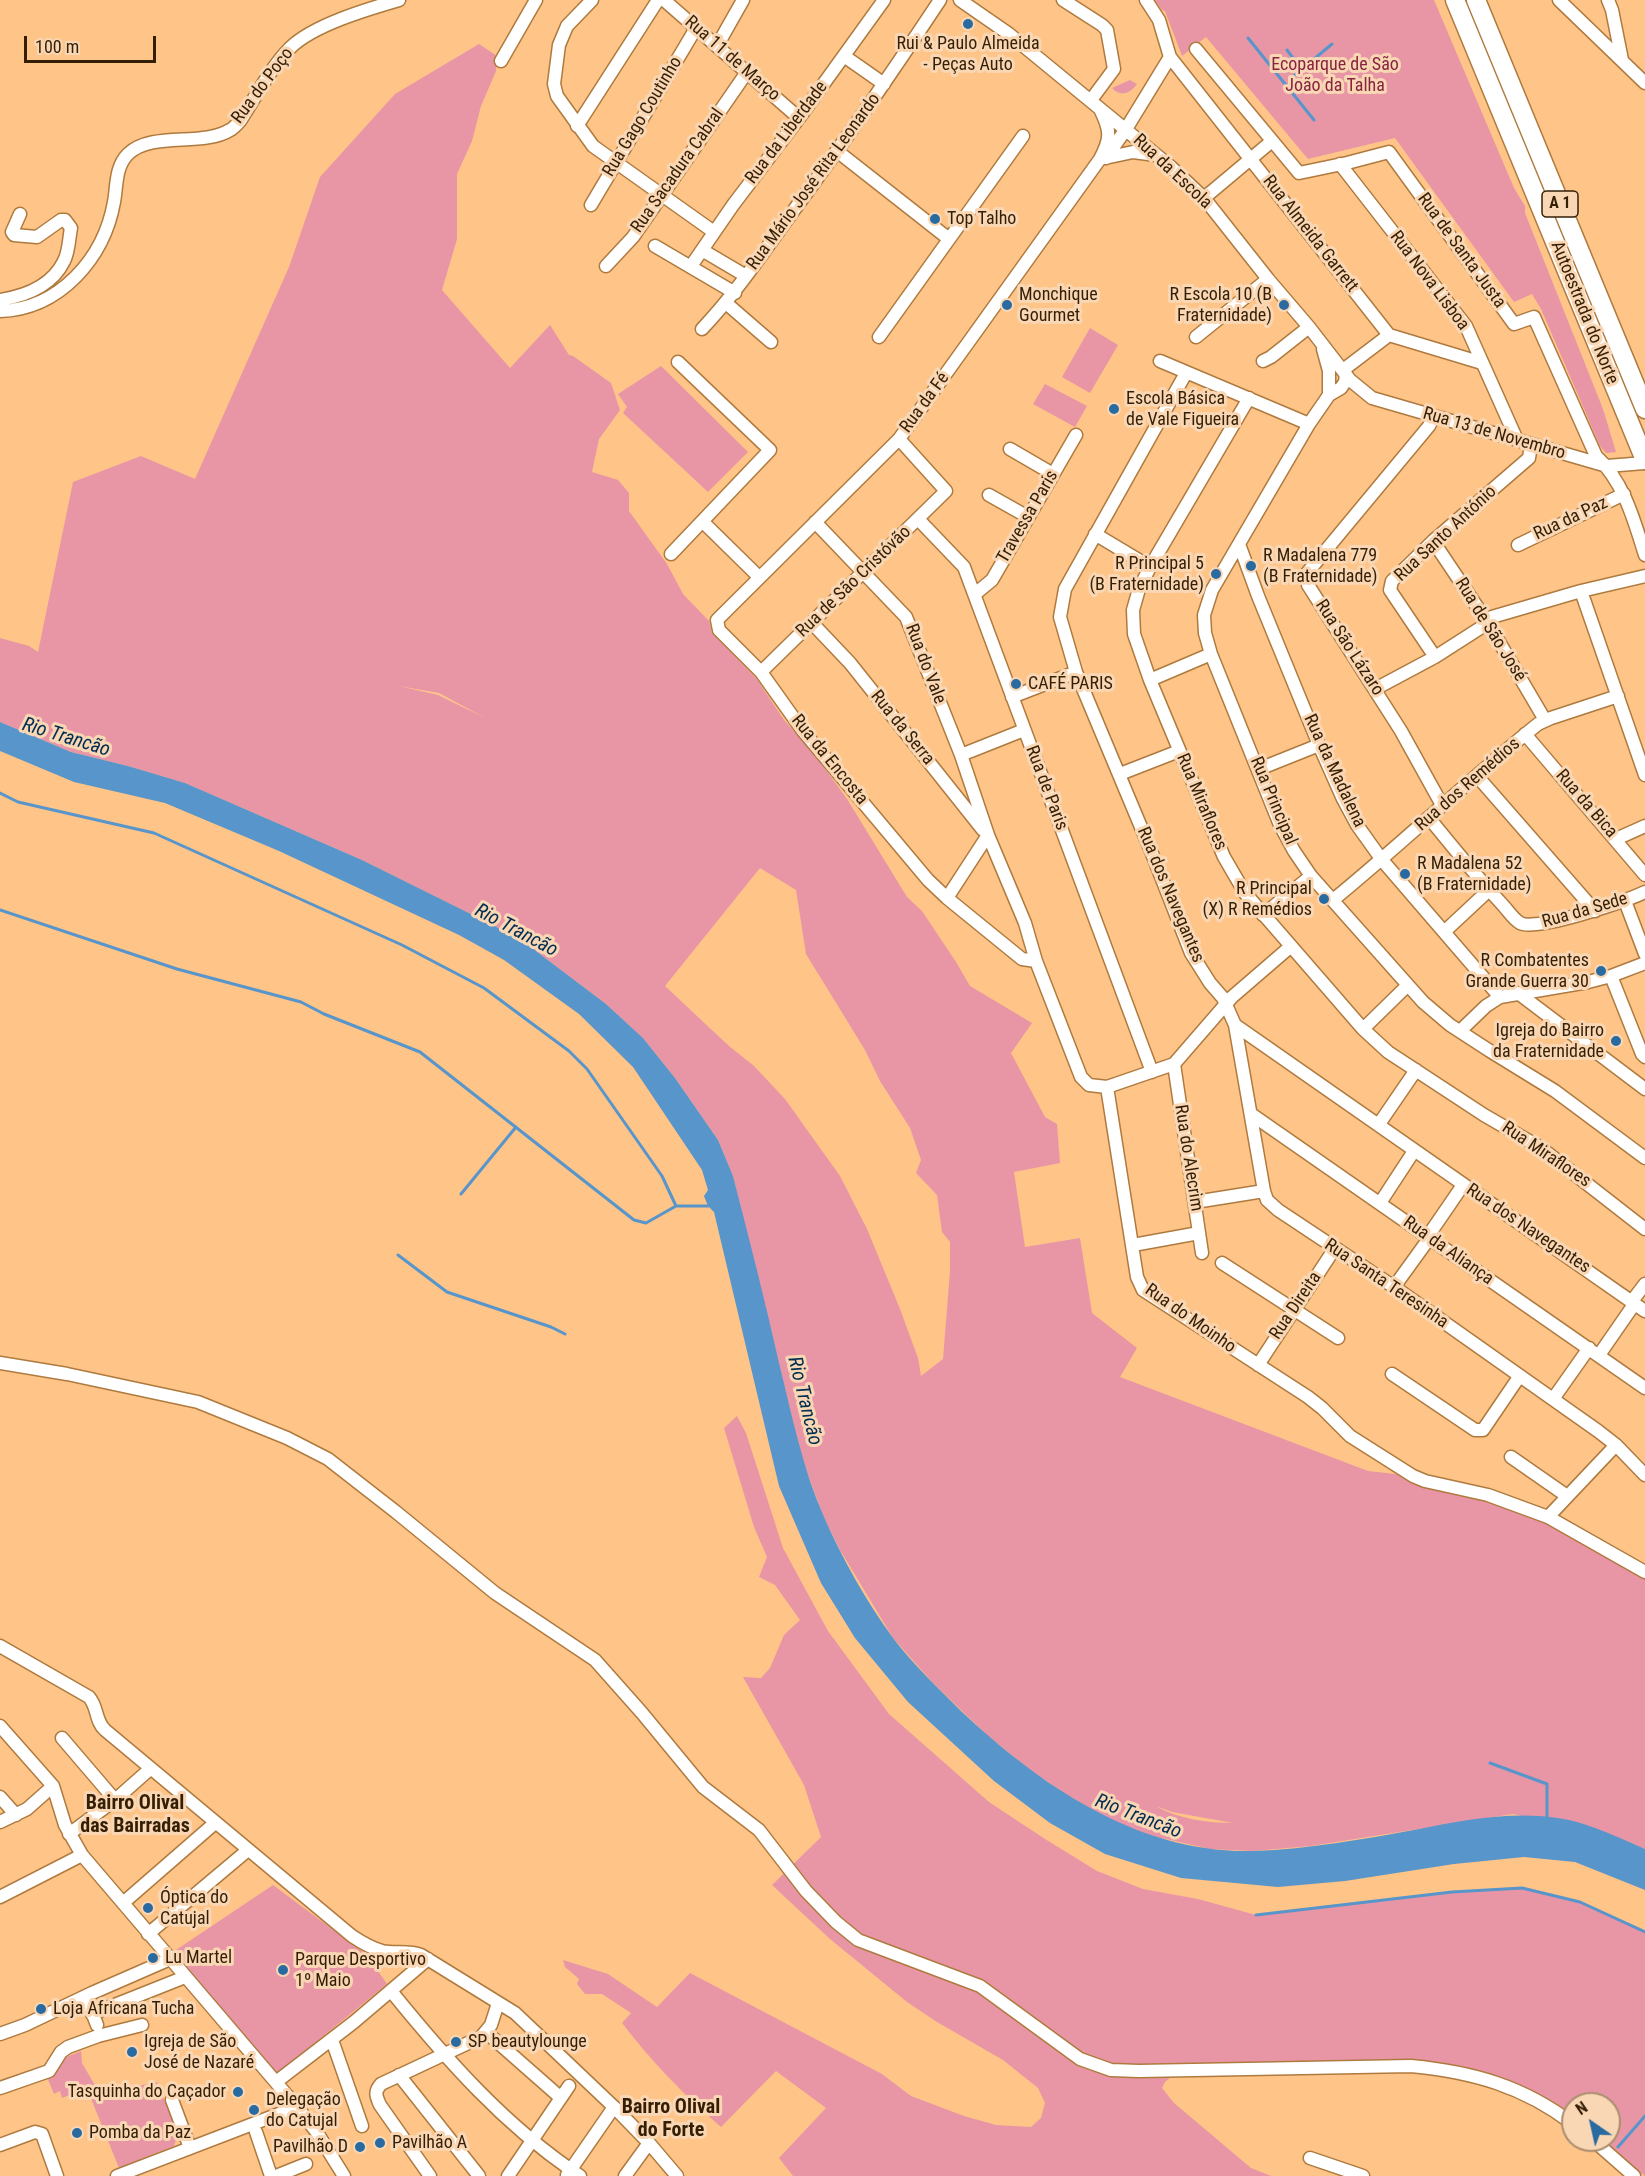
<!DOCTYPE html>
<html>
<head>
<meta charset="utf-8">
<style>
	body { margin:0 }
	#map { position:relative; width:1645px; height:2176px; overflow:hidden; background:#fec488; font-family:"Roboto Condensed",sans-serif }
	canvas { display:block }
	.north { position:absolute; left:1561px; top:2092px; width:60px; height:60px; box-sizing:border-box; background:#fad7b4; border:2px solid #ab8d6e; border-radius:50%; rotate:326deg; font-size:16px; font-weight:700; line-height:24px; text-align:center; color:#341f05 }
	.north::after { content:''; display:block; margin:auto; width:21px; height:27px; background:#296aa0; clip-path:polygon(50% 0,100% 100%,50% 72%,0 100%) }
	.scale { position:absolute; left:24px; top:36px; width:132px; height:27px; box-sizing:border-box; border:3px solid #341f05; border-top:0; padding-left:8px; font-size:18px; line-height:21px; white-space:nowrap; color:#341f05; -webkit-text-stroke:4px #fad7b4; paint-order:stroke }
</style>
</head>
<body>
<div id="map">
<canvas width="1645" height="2176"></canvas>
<div class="north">N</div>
<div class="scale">100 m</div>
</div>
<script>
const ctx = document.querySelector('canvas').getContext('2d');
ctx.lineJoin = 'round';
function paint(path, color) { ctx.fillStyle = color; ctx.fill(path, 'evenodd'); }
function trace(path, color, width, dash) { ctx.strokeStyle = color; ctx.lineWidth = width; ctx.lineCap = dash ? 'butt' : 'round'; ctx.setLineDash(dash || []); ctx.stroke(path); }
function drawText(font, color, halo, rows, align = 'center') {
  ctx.font = font + ' "Roboto Condensed",sans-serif'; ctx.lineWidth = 6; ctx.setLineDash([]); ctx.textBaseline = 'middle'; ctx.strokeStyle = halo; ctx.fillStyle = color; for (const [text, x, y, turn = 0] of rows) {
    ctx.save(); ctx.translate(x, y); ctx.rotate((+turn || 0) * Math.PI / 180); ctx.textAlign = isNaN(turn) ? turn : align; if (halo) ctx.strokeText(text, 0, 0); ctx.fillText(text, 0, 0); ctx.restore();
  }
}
paint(new Path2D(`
	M 1155,0 L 1434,0 L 1514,188 L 1525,206 L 1525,213 L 1603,409 L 1616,452 L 1606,453 L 1600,446 L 1541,309 L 1532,294 L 1514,302 L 1395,138 L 1308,159 L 1206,37 L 1182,56 L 1165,11 L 1162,10 Z
	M 479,44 L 497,56 L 496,71 L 481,106 L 472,141 L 457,174 L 457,239 L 442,290 L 510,368 L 550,325 L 569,355 L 573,356 L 611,383 L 620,410 L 599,439 L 592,472 L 618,480 L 629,493 L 629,511 L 667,564 L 683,594 L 709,621 L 712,633 L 756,678 L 784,720 L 813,752 L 847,799 L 907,897 L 922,911 L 956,962 L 970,986 L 1032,1023 L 1011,1053 L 1045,1117 L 1057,1124 L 1060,1163 L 1014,1172 L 1025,1247 L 1080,1238 L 1092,1313 L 1137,1348 L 1120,1377 L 1368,1471 L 1413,1476 L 1548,1517 L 1645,1572 L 1645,1849 L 1611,1835 L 1513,1814 L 1311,1846 L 1253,1851 L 1210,1849 L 1148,1835 L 1107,1818 L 1070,1797 L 1029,1769 L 987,1735 L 933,1683 L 893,1638 L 840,1550 L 823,1516 L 801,1455 L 733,1176 L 718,1140 L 675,1078 L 643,1038 L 606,1004 L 528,945 L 493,925 L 362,860 L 185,783 L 128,766 L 71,752 L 0,722 L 0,638 L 29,646 L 38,652 L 73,482 L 141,456 L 195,479 L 289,267 L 320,177 L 395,94 ZM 399,686 L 439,693 L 485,718 L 438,695 ZM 760,868 L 796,890 L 806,954 L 865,1050 L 880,1081 L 910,1128 L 921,1160 L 916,1173 L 937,1195 L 942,1232 L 950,1242 L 950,1271 L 943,1359 L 921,1376 L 918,1358 L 900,1309 L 867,1229 L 840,1176 L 785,1099 L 754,1066 L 729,1046 L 665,986 ZM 1156,1806 L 1172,1812 L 1233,1823 C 1208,1823 1178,1819 1156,1806 Z
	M 1130,80 L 1137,84 C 1130,94 1120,97 1112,88 Z
	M 1090,328 L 1118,345 L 1090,393 L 1062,377 Z
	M 661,366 L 748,452 L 708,492 L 623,413 L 627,407 L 618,394 Z
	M 1045,384 L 1087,406 L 1075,427 L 1033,404 Z
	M 737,1416 L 746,1433 L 783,1548 L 828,1631 L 889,1714 L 989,1802 L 1045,1839 L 1097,1871 L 1143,1889 L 1198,1899 L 1256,1915 L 1452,1892 L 1522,1888 L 1580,1902 L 1645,1932 L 1645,2176 L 1601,2140 L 1609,2140 L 1609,2104 L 1573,2104 L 1573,2117 C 1527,2085 1476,2065 1420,2061 L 1157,2065 L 1171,2074 L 1171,2077 L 1165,2082 L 1162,2088 L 1174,2103 L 1251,2168 L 1271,2176 L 793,2176 L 779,2158 L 826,2108 L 776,2071 L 721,2127 C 685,2096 651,2061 622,2023 L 631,2013 L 602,1994 L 585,1994 L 577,1984 L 579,1979 L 565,1967 L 563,1960 L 608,1974 L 657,2007 L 690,1973 L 882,2074 L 911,2096 L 964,2116 L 996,2125 L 1031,2127 L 1041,2118 L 1045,2103 L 1038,2088 L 1003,2060 L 937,2022 L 907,2002 L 830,1939 L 772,1885 L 821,1837 L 804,1785 L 743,1677 L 761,1678 L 770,1668 L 784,1635 L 800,1620 L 775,1585 L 759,1577 L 767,1557 L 754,1527 L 724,1428 Z
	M 273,1885 L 367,1955 L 387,1984 L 277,2074 L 178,1957 L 176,1950 Z
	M 81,2051 L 82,2063 L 96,2087 L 123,2089 L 157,2082 L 178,2134 L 174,2146 L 119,2168 L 90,2096 L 83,2098 L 80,2091 L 62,2098 L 60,2091 L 54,2094 L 47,2077 L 64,2058 Z`), '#e896a6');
paint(new Path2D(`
	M 0,722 L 71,752 L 128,766 L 185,783 L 362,860 L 493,925 L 528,945 L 606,1004 L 643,1038 L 675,1078 L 718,1140 L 733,1176 C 749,1238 765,1301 779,1363 C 792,1415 802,1467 824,1517 C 842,1558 866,1601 893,1638 C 913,1664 938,1688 961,1711 C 1041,1786 1139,1854 1254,1851 C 1309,1849 1365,1839 1419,1829 C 1464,1820 1511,1811 1557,1818 C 1584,1821 1620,1838 1645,1849 L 1645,1890 L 1575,1862 L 1524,1857 L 1454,1864 L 1345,1881 L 1278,1887 L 1181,1878 L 1105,1854 L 1050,1823 L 994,1781 L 908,1702 L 855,1638 L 821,1583 L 779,1486 L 714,1212 L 708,1206 L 704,1196 L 708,1190 L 702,1170 L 633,1067 L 579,1014 L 504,960 L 459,935 L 279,851 L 165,803 L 74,782 L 0,751 Z`), '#5795cb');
trace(new Path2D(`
	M 1248,38 L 1314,120
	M 1287,50 L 1296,62
	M 1318,60 L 1328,72
	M 1295,75 L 1332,44
	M 0,793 L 18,802 L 154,833 L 402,945 L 484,988 L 569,1051 L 587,1069 L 662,1176 L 676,1206
	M 0,910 L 177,969 L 301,1002 L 324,1014 L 420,1052 L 634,1220 L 646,1223 L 676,1206 L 708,1206
	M 461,1194 L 516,1127
	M 398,1255 L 447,1292 L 551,1327 L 565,1334
	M 1490,1763 L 1547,1784 L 1547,1817
	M 1256,1915 L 1452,1892 L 1522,1888 L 1580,1902 L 1645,1932
	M 1618,2147 L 1645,2116`), '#5795cb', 3);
const minor = new Path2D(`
	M 592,0 L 567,26 L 559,45 L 554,84 L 557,96 L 593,146 L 714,232
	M 664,0 L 799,118
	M 960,0 L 1009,34 L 1171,167 L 1204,198 L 1268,279 L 1309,327 L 1350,380 L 1372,398 L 1607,466 L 1645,463
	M 1063,0 L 1102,25 L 1107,30 L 1114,69 L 1091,100
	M 1559,0 L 1645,83
	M 1608,0 L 1612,10 L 1622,60
	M 717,46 L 743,0
	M 1196,49 L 1299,173 L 1347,163 L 1389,152 L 1514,324 L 1534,317 L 1596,456 C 1624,482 1634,520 1645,555
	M 844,56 L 884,84
	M 1170,57 L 1389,335 L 1482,363
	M 501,61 L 536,0
	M 1100,109 C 1111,131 1111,138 1100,159 L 1133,152 L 1156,155
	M 577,126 L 658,0
	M 837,151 L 949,239
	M 1106,158 L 1126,129 L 1170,57 L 1159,20 L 1146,0
	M 1340,164 L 1466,326 L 1517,440
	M 1204,198 L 1272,141
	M 591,205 L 696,28
	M 655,246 L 735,293
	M 702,250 L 746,276
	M 606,266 L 633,237 L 747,72
	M 691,266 L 733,205 L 799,118 L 884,0
	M 0,300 C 25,296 52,286 64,261 C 69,252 69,238 71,228 L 65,220 L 61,220 L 37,237 L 14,235 L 12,232 L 20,214
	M 726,303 L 771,342
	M 0,311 C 60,309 104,258 114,202 C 117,186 115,167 128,154 C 152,131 202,147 230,130 C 234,128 237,124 240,121 C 255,98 271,67 290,48 C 313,25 368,9 399,0
	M 702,329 C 737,292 764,251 794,210 C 845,141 893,71 940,0
	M 879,337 L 1023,136
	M 1196,337 L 1268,279
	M 1323,349 L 1329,371 L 1329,395
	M 1160,361 L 1309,424
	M 1263,361 L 1271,357 L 1309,327
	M 1343,370 L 1389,335
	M 1186,373 L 1065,589 L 1060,617 L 1076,672 L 1151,851 L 1191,953 L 1210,983 L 1223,998 L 1235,1025 L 1645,1311
	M 1346,374 L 1345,382 L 1341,388 L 1329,395 L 1309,424 L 1212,590 L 1204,615 L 1205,633 L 1211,654 L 1280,825 L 1294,851 L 1311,876 L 1423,1002 L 1450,1025 L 1490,1051 L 1555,1091 L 1645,1158
	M 1249,398 L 1150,567 L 1139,589 L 1133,610 L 1134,634 L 1150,680 L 1224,857 L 1245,893 L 1363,1029 L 1388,1052 L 1484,1115 L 1541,1148 L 1645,1229
	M 1434,416 L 1429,426 L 1307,573 L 1308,585 L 1401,731 L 1442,805
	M 1010,449 L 1053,474
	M 989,495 L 1028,517
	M 918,519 L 964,567 L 1152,1072
	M 703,522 L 759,577
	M 815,522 L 906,617 L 961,755 L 988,835
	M 1095,534 L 1150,567
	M 1433,541 L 1488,623 L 1545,720
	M 1239,544 L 1258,596 L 1319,745 L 1343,799 L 1357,825 L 1382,860 L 1500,997
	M 1518,545 L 1624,494
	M 671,554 L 770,450 L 678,362
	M 1581,591 L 1645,775
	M 975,594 L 992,580 L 1076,435
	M 1485,619 L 1581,591 L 1645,576
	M 812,623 L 850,663 L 983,830
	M 1435,657 L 1390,590 L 1392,581 L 1433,541 L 1529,458 L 1531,445
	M 761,672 L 946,491 L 899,439
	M 1150,680 L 1211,654
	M 1375,689 L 1435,657 L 1488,623
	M 1012,697 L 1076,672
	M 1525,734 L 1645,875
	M 961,755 L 1024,730
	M 1259,769 L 1319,745
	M 1120,774 L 1179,751
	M 1477,776 L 1595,911
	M 1429,818 C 1453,847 1476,876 1501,903 C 1507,909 1513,919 1520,923 C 1536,932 1626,901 1645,892
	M 1616,839 L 1645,826
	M 947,898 L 928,880 L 803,731 L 761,672 L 719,630 L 717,620 L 899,439 L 1100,159
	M 1333,900 C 1403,843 1468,780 1538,724 L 1551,718 L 1618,696
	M 1625,901 L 1645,954
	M 1263,915 L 1311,876
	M 1444,932 L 1489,890
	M 1036,961 L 1022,959 L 947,898 L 988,835 L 1025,923 L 1036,961 L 1081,1077 L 1089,1085 L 1107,1087 L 1174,1064 L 1232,997 L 1290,947
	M 1611,976 L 1642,1054 L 1645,1057
	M 1518,993 L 1645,1089
	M 1235,1025 L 1264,1191 L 1267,1200 L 1278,1210 L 1394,1287 L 1598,1431 L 1616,1445 L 1645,1475
	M 1363,1029 L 1408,985
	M 1460,1031 L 1486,1006 L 1500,997 L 1588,982 L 1611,976 L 1645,963
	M 1174,1064 L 1202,1253
	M 1107,1087 L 1137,1277 L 1143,1290 L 1308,1397 L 1322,1408 L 1350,1436 L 1413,1476 L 1425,1481 L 1488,1495 L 1548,1517 L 1645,1572
	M 1251,1114 L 1645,1388
	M 1379,1124 L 1416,1070
	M 1195,1202 L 1264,1191
	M 1380,1203 L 1414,1151
	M 1133,1245 L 1199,1233
	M 1222,1263 L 1338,1338
	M 1394,1287 L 1428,1240 L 1428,1236 L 1463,1185
	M 1632,1301 L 1645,1284
	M 1599,1355 L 1635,1303
	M 0,1363 L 67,1374 L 198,1402 L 287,1438 L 328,1459 L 396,1512 L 495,1593 L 595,1660 L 642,1713 L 703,1787 L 759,1830 L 806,1891 L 836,1922 L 858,1940 L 980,1986 L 1080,2059 L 1111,2070 L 1139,2071 L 1411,2066 C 1473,2072 1523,2086 1573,2124
	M 1258,1365 L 1335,1248
	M 1392,1374 L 1475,1430 L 1483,1430 L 1519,1377
	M 1553,1399 L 1589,1348
	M 1511,1457 L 1567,1496
	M 1548,1517 L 1616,1445
	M 0,1646 L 89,1697 C 98,1707 95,1721 105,1730 L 352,1936 C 361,1942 371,1948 382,1951 C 395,1954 408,1950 421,1955 L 515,2013 L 614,2107 L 649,2143 L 677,2176
	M 0,1726 L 53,1786 L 65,1825 L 82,1855 L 297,2107 L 316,2131 L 344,2176
	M 62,1738 L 115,1800
	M 0,1797 L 16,1815
	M 0,1822 L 27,1809 L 53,1786
	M 69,1834 L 115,1800 L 150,1769
	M 0,1897 L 82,1855
	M 123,1903 L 215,1823
	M 148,1934 L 248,1850
	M 391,1991 C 447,2060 505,2126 580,2176
	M 86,1996 L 97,2025
	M 92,2014 L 185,1977
	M 486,2032 L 561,2098
	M 0,2034 L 25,2025 L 92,1993 L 170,1959
	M 332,2040 L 362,2126
	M 399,2075 L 479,2176
	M 276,2082 L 354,2022 L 428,1959
	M 0,2088 L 49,2071 L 61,2052 L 68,2047 L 98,2036 L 142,2025
	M 172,2100 L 190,2148
	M 256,2132 L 271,2176
	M 1593,2140 L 1634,2176
	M 0,2145 L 35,2132 L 42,2134 L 57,2176
	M 1310,2158 L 1363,2176
	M 567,2175 L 614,2107
	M 117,2176 L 297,2107
	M 276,2176 L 306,2164
	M 430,2176 L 380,2105 C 376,2096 374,2092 381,2084 L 481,2037 L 491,2025 L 498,2003
	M 508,2176 L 569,2086
	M 625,2176 L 649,2143`);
const highway = new Path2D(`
	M 1455,0 L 1645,460
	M 1476,0 L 1645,409`);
trace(minor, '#af7a3e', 15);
trace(highway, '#af7a3e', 21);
trace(minor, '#fff', 12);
trace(highway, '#fff', 18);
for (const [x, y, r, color] of [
	[968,24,6,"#296aa0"],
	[935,219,6,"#296aa0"],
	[1007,305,6,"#296aa0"],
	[1284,305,6,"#296aa0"],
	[1114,409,6,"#296aa0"],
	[1251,566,6,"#296aa0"],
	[1216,574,6,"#296aa0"],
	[1016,684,6,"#296aa0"],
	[1405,874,6,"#296aa0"],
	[1324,899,6,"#296aa0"],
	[1601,971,6,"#296aa0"],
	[1616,1041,6,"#296aa0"],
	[148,1908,6,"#296aa0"],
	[153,1958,6,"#296aa0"],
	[283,1970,6,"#296aa0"],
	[41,2009,6,"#296aa0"],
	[456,2042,6,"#296aa0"],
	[132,2052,6,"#296aa0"],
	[238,2092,6,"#296aa0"],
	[254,2110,6,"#296aa0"],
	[77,2133,6,"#296aa0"],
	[380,2143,6,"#296aa0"],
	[360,2147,6,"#296aa0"]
]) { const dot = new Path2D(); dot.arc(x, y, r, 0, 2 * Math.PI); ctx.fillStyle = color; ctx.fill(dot); trace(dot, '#fad7b4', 2); }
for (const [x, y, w] of [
	[1560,204,36]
]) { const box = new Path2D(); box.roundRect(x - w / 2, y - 13, w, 26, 4.5); ctx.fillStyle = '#fad7b4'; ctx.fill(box); trace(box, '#341f05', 1.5); }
drawText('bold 16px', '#341f05', null, [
	["A 1",1560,204]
]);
drawText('18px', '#341f05', '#fad7b4', [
	["Rui & Paulo Almeida",968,44,"center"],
	["- Peças Auto",968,65,"center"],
	["Top Talho",947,219],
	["Monchique",1019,295],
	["Gourmet",1019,316],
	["R Escola 10 (B",1272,295,"right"],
	["Fraternidade)",1272,316,"right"],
	["Escola Básica",1126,399],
	["de Vale Figueira",1126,420],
	["R Madalena 779",1263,556],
	["(B Fraternidade)",1263,577],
	["R Principal 5",1204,564,"right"],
	["(B Fraternidade)",1204,585,"right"],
	["CAFÉ PARIS",1028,684],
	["R Madalena 52",1417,864],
	["(B Fraternidade)",1417,885],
	["R Principal",1312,889,"right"],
	["(X) R Remédios",1312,910,"right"],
	["R Combatentes",1589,961,"right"],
	["Grande Guerra 30",1589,982,"right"],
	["Igreja do Bairro",1604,1031,"right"],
	["da Fraternidade",1604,1052,"right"],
	["Óptica do",160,1898],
	["Catujal",160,1919],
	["Lu Martel",165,1958],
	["Parque Desportivo",295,1960],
	["1º Maio",295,1981],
	["Loja Africana Tucha",53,2009],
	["Igreja de São",144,2042],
	["José de Nazaré",144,2063],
	["SP beautylounge",468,2042],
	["Tasquinha do Caçador",226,2092,"right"],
	["Delegação",266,2100],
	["do Catujal",266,2121],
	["Pomba da Paz",89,2133],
	["Pavilhão A",392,2143],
	["Pavilhão D",348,2147,"right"]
], 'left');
drawText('18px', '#341f05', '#fad7b4', [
	["Rua 11 de Março",732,59,41],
	["Rua do Poço",263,86,-53],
	["Rua Gago Coutinho",643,117,-59],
	["Rua da Liberdade",787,133,-53],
	["Rua Sacadura Cabral",678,171,-55],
	["Rua da Escola",1172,172,43],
	["Rua Mário José Rita Leonardo",814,182,-54],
	["Rua Almeida Garrett",1310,234,52],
	["Rua de Santa Justa",1461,251,54],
	["Rua Nova Lisboa",1429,281,53],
	["Autoestrada do Norte",1584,313,68],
	["Rua da Fé",925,403,-54],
	["Rua 13 de Novembro",1494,434,16],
	["Travessa Paris",1028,517,-60],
	["Rua da Paz",1571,519,-25],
	["Rua Santo António",1446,534,-43],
	["Rua de São Cristóvão",854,582,-44],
	["Rua de São José",1490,630,58],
	["Rua São Lázaro",1349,648,57],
	["Rua do Vale",925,664,69],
	["Rua da Serra",902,728,51],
	["Rua da Encosta",829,760,51],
	["Rua da Madalena",1334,771,65],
	["Rua dos Remédios",1468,785,-41],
	["Rua de Paris",1046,788,69],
	["Rua Principal",1273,801,67],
	["Rua Miraflores",1201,802,67],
	["Rua da Bica",1586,804,49],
	["Rua dos Navegantes",1170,895,67],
	["Rua da Sede",1585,911,-16],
	["Rua Miraflores",1546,1155,34],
	["Rua do Alecrim",1188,1158,81],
	["Rua dos Navegantes",1528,1229,34],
	["Rua da Aliança",1448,1251,35],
	["Rua Santa Teresinha",1386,1284,34],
	["Rua Direita",1296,1306,-56],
	["Rua do Moinho",1190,1319,35]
]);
drawText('18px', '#872442', '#fad7b4', [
	["Ecoparque de São",1335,65],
	["João da Talha",1335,86]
]);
drawText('italic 20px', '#002e52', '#fad7b4', [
	["Rio Trancão",66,738,17],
	["Rio Trancão",516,931,28],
	["Rio Trancão",804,1401,76],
	["Rio Trancão",1138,1817,21]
]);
drawText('bold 20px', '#341f05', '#fad7b4', [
	["Bairro Olival",135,1804],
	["das Bairradas",135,1827],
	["Bairro Olival",671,2108],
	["do Forte",671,2131]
]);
</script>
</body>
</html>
